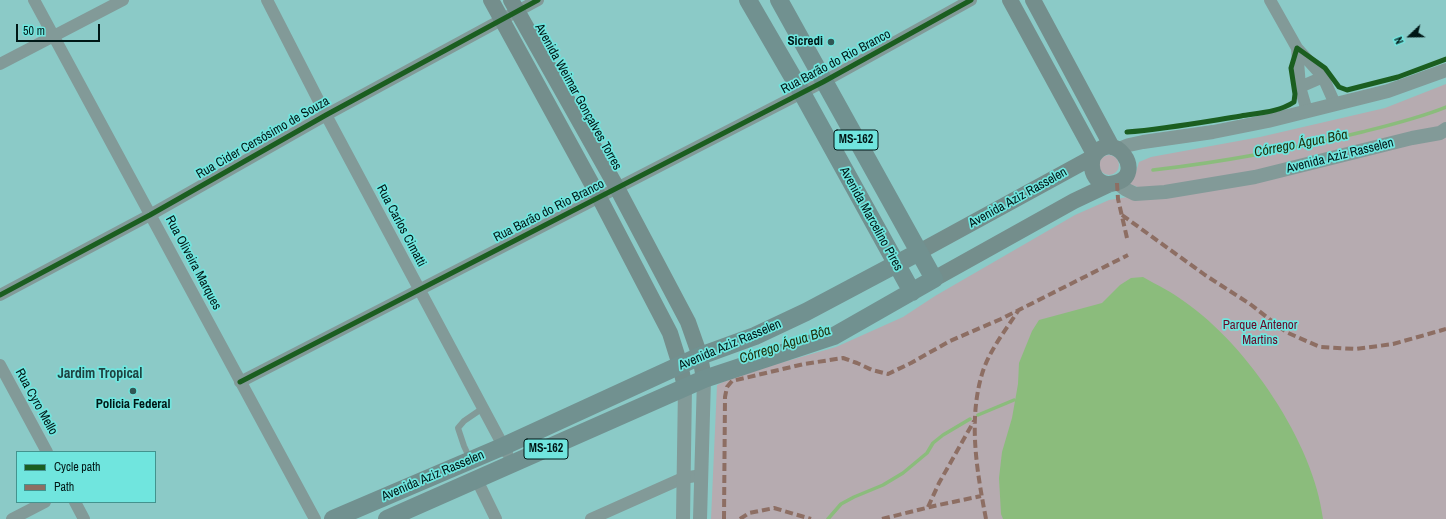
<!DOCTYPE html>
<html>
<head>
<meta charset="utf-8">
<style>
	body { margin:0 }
	#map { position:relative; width:1446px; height:519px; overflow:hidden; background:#8bcac7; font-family:"Archivo Narrow",sans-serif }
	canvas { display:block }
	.legend { position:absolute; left:16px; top:451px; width:140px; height:52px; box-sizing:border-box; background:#70e5de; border:1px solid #43938e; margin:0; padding:5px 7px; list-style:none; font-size:12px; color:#001716 }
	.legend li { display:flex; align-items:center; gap:8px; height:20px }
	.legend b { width:20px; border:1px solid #43938e }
	.north { position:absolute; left:1390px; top:16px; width:40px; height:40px; -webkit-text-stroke:3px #70e5de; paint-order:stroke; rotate:248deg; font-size:11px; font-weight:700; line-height:16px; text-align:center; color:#001716 }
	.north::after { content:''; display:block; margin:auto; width:14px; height:18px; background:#001716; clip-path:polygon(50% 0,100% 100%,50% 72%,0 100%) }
	.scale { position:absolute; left:16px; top:24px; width:84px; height:18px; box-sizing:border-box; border:2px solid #001716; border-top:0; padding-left:5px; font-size:12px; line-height:14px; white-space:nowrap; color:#001716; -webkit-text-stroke:3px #70e5de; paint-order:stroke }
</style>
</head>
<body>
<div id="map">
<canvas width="1446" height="519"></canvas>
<ul class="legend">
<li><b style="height:5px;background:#1b5e20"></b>Cycle path</li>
<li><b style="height:5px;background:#8d6e63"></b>Path</li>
</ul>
<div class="north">N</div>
<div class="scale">50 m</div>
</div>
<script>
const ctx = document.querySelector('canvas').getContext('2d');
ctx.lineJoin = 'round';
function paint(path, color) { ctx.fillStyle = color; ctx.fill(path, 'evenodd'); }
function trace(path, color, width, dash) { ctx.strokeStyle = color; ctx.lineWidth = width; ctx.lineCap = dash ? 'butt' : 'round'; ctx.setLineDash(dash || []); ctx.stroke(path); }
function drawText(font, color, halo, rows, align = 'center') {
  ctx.font = font + ' "Archivo Narrow",sans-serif'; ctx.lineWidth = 3.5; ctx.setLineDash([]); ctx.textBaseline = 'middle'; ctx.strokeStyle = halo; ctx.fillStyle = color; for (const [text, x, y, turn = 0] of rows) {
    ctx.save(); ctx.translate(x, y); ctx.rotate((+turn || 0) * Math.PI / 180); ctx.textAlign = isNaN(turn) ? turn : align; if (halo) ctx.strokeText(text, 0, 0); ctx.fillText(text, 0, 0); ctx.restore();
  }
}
paint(new Path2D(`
	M 1446,84 L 1446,519 L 711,519 L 717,385 L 738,375 L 836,347 L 903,317 L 935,296 L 1075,215 L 1109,200 L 1134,196 L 1140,191 L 1136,186 L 1129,185 L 1136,172 L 1139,162 L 1151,157 L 1260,137 L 1385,108 Z
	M1099 165a10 10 0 1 1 20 0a10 10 0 1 1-20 0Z`), '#b6abb0');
paint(new Path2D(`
	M 1143,277 C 1157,285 1172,292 1185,302 C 1247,345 1314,443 1323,519 L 1003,519 L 1001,514 L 999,478 L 1002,452 L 1012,418 L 1018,384 L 1019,363 L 1032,331 L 1039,320 L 1102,303 L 1120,285 L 1131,278 Z`), '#8bbc7c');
trace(new Path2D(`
	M 1153,170 C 1223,162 1293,149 1362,132 C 1390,125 1419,118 1446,107
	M 978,415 L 1014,400
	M 828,519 L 841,504 L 854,497 L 883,485 L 903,473 L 927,453 L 933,443 L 943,435 L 970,419`), '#8bbc7c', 3.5);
trace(new Path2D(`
	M 470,459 L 464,446 L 458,428 L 464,421 L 483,408`), '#829a98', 6);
trace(new Path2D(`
	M 34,0 L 315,519
	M 267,0 L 326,115 L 507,453
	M 1270,0 L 1297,48 L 1323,77 L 1335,104
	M 1297,48 L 1300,87 L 1307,111
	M 0,64 L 123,0
	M 1300,87 L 1323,77
	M 0,295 L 150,215 L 326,115 L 538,0
	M 0,365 L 47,452
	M 240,382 L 823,82 L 971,0
	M 477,480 L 496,519
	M 75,502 L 84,519
	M 12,519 L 45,502
	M 591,519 L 683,478 L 702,475`), '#829a98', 12);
trace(new Path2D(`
	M 1119,149 L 1129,145 L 1143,142 L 1213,132 L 1268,121 L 1388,91 L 1446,70
	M 1117,183 L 1125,189 L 1135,194 L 1165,192 L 1255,177 L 1412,138 L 1440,133 L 1446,129
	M 683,519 L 685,387
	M 700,519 L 704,379`), '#829a98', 14);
trace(new Path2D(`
	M 491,0 L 599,197 L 670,333 L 680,365 L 685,387
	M 511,0 L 617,188 L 688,322 L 700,356 L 704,379
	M 1010,0 L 1094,154
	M 1033,0 L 1112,147
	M 919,252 L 1093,157 C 1113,125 1148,175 1115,183 C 1097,188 1089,172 1093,157
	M 934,279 L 1074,201 L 1110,184`), '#748e8c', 16);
trace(new Path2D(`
	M 748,0 L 802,93 L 912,292
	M 333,519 L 504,446 L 700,356 L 755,336 L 806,312 L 919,252
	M 387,519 L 704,379 L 834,336 L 934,279 L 779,0`), '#719190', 18);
trace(new Path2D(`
	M 1117,183 L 1118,199 L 1127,238
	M 1122,215 L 1205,275 L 1250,304 L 1286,332 L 1320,347 L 1356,349 L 1393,344 L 1446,329
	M 928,507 L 939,483 L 974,421
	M 724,519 L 725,397 L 727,387 L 732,381 L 804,364 L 843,358 L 857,363 L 872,370 L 888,374 L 911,363 L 950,341 L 1001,319 L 1128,255
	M 740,519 L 749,513 L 774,508 L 811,519
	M 882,519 L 934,506 L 981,496
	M 986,519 C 977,472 968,421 982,374 C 989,351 1005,331 1018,311`), '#8d6e63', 4, [8, 4]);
trace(new Path2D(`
	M 1127,132 C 1165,129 1203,122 1241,116 C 1258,113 1279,112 1294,102 L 1295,94 L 1291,68 L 1297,48 L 1325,68 L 1339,87 L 1347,90 L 1398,77 L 1446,59
	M 0,295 L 150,215 L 326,115 L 538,0
	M 240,382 L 823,82 L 971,0`), '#1b5e20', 5);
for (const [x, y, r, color] of [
	[831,42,4,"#315654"],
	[133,391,4,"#315654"]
]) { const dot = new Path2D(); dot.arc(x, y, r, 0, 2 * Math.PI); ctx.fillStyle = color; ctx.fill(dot); trace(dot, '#70e5de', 1.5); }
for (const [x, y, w] of [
	[856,140,44],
	[546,449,44]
]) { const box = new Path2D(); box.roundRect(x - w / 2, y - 10, w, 20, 3); ctx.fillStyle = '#70e5de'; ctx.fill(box); trace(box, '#001716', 1); }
drawText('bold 12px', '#001716', null, [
	["MS-162",856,140],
	["MS-162",546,449]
]);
drawText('bold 13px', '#001716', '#70e5de', [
	["Sicredi",823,42],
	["Policia Federal",133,405,"center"]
], 'right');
drawText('13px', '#001716', '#70e5de', [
	["Rua Barão do Rio Branco",836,62,-28],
	["Avenida Weimar Gonçalves Torres",578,97,61],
	["Rua Cider Cersósimo de Souza",263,138,-30],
	["Avenida Aziz Rasselen",1340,156,-14],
	["Avenida Aziz Rasselen",1018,198,-29],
	["Rua Barão do Rio Branco",549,211,-27],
	["Avenida Marcelino Pires",871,219,61],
	["Rua Carlos Cimatti",401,226,62],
	["Rua Oliveira Marques",193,263,62],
	["Avenida Aziz Rasselen",730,345,-23],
	["Rua Cyro Mello",36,402,61],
	["Avenida Aziz Rasselen",433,476,-23]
]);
drawText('13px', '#690928', '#70e5de', [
	["Parque Antenor",1260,326],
	["Martins",1260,341]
]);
drawText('italic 14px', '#1f300a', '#70e5de', [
	["Córrego Água Bôa",1301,144,-11],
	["Córrego Água Bôa",785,345,-18]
]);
drawText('bold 14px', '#1e4341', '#70e5de', [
	["Jardim Tropical",100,374]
]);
</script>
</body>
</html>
